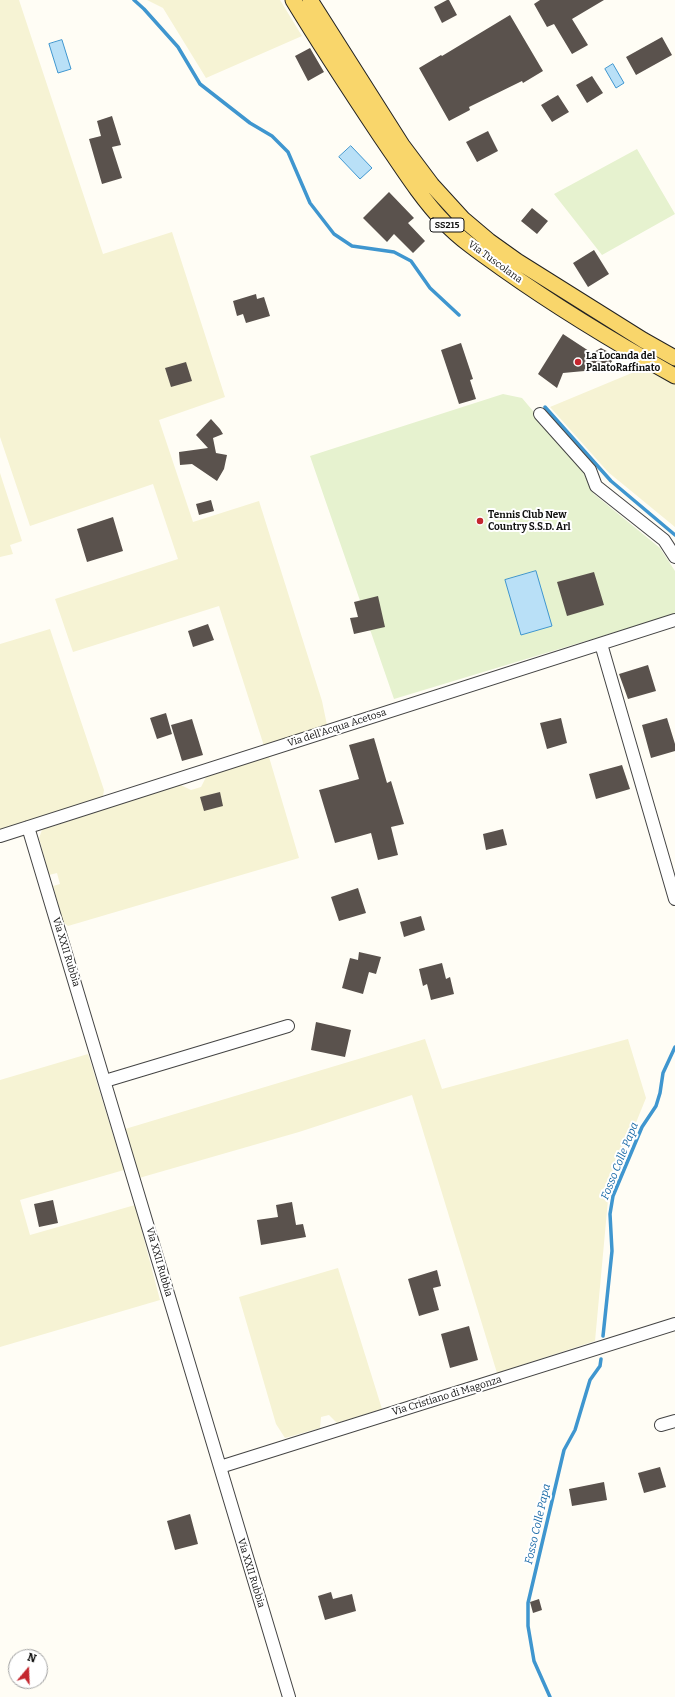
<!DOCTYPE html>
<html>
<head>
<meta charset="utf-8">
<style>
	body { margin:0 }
	#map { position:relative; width:675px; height:1697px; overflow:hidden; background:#fffdf5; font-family:Bitter,serif }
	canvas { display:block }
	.north { position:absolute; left:8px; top:1649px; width:40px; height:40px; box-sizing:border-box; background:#fff; border:1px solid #a0a0a0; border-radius:50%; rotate:19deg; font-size:11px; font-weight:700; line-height:16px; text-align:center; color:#111 }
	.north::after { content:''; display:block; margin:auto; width:14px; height:18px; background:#c4262e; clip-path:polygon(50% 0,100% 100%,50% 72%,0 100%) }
</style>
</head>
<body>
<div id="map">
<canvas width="675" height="1697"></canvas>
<div class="north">N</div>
</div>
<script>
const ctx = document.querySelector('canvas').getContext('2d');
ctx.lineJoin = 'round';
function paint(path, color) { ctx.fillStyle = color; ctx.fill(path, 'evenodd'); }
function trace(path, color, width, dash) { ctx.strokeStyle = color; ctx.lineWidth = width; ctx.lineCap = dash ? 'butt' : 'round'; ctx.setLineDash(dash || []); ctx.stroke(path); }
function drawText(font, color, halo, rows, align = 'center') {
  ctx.font = font + ' Bitter,serif'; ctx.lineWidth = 4; ctx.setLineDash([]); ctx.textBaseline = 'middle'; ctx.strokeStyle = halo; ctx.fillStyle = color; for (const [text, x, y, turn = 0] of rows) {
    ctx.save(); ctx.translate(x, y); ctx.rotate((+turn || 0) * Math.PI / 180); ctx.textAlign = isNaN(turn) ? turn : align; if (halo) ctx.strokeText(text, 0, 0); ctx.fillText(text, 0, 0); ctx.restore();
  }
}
paint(new Path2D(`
	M 0,0 L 19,0 L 103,254 L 172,232 L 225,397 L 159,420 L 193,522 L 259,501 L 322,701 L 327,725 L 264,746 L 219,606 L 73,652 L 55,599 L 178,559 L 153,484 L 30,526 L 0,437 Z
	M 147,0 L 280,0 L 302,36 L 206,78 L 163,8 Z
	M 651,365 L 675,378 L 675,527 L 608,472 L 550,407 Z
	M 0,473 L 22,541 L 10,545 L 13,554 L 0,557 Z
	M 50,629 L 104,790 L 103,796 L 100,801 L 0,831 L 0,644 Z
	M 269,757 L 299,858 L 68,926 L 63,922 L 53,886 L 60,884 L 57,873 L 49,875 L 39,838 L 42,830 L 179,784 L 191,790 L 201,787 L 207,775 Z
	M 425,1039 L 442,1089 L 628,1039 L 646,1098 L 609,1189 L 595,1341 L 497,1373 L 412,1095 L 299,1132 L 139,1178 L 125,1129 Z
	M 88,1054 L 124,1170 L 20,1200 L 30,1235 L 135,1205 L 160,1300 L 0,1347 L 0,1080 Z
	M 338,1268 L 382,1409 L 337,1423 L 329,1415 L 321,1417 L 320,1428 L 285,1438 L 276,1424 L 239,1297 Z`), '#f6f3d4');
paint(new Path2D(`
	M 637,149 L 675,214 L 602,255 L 554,194 Z
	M 503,394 L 522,398 L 582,469 L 594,494 L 660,548 L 675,571 L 675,614 L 394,699 L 310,456 Z`), '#e6f2cf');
const water = new Path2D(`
	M 62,40 L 71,69 L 58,73 L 49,44 Z
	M 613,64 L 624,83 L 616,88 L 605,69 Z
	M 351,146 L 372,168 L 360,179 L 339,157 Z
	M 536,571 L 552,626 L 521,635 L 505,580 Z`);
paint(water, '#b9e0f7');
trace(water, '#3f96cf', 1);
trace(new Path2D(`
	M 134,0 L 144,9 L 178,47 L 200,84 L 250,123 L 272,136 L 288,152 L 310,203 L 334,234 L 352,246 L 394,252 L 411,261 L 430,288 L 459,315
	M 545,407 L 611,481 L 675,535
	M 603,1336 L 612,1251 L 610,1214 L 613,1196 L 642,1127 L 656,1106 L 660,1093 L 663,1073 L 675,1047
	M 550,1697 L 534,1661 L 528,1626 L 528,1603 L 564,1450 L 575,1430 L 590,1380 L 600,1366 L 601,1359`), '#3f96cf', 3.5);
paint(new Path2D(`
	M 447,0 L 449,0 L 457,15 L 442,23 L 434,7 Z
	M 540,0 L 604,0 L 572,19 L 588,45 L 572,54 L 554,24 L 547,27 L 534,4 Z
	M 510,15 L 543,71 L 523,83 L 522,81 L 469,107 L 470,110 L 449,121 L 419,68 L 441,55 L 442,56 Z
	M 662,37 L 672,55 L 636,75 L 626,57 Z
	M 310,48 L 324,72 L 308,81 L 295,56 Z
	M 592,76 L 603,93 L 587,103 L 576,85 Z
	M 558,95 L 569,112 L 552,122 L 541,105 Z
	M 112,116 L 121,145 L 112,147 L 122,178 L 102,184 L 89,139 L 101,136 L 97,121 Z
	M 488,131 L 498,151 L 477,162 L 466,142 Z
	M 389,192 L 414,218 L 408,223 L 425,241 L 413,253 L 394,234 L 387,242 L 363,218 Z
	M 532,208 L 548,221 L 537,234 L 521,221 Z
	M 594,250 L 609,274 L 588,287 L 573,263 Z
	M 256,294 L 257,299 L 264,297 L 270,316 L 246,323 L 243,314 L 237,316 L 233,301 Z
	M 563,334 L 592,353 L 601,348 L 616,356 L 606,369 L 563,373 L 557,388 L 538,374 Z
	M 461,343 L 473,379 L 470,380 L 476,399 L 459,404 L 441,350 Z
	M 186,362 L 192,381 L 171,387 L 165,368 Z
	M 211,419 L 220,429 L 223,434 L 213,438 L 216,453 L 227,455 L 224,469 L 217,481 L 192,464 L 180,465 L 179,452 L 208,448 L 196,435 Z
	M 211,500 L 214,511 L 199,515 L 196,504 Z
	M 113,517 L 123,551 L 87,562 L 77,529 Z
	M 594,572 L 604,605 L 567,616 L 557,582 Z
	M 378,596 L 385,627 L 354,634 L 350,618 L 358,617 L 354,602 Z
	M 208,624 L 214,640 L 193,647 L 188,631 Z
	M 648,665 L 656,691 L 628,699 L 619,674 Z
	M 166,713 L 172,734 L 157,739 L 150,718 Z
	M 561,718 L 567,743 L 547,749 L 540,723 Z
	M 667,718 L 675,744 L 675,751 L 651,758 L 642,725 Z
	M 192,719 L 203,755 L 182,761 L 171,725 Z
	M 374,738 L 387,783 L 391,781 L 404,824 L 391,827 L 398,855 L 378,860 L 371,833 L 335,843 L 319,790 L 359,779 L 349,745 Z
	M 622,765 L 630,789 L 596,799 L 589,774 Z
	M 220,792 L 223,806 L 204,811 L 200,797 Z
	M 503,829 L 507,845 L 486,850 L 483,834 Z
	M 358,888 L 366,913 L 339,921 L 331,897 Z
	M 421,916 L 425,930 L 404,937 L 400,922 Z
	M 359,952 L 381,957 L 376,974 L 369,972 L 363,994 L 342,988 L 350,958 L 358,960 Z
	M 442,963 L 446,979 L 450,977 L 454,994 L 431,1000 L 427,984 L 423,986 L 419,969 Z
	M 316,1022 L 351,1030 L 345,1057 L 311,1050 Z
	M 53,1200 L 58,1223 L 39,1227 L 34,1204 Z
	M 292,1202 L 296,1225 L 303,1224 L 306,1237 L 261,1245 L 257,1220 L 278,1217 L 276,1205 Z
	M 437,1270 L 441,1286 L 433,1288 L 439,1310 L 419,1316 L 408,1279 Z
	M 469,1326 L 478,1360 L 450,1368 L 441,1334 Z
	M 660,1467 L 666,1487 L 644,1493 L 638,1473 Z
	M 604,1482 L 607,1500 L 572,1506 L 569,1489 Z
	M 190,1514 L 198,1544 L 175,1550 L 167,1521 Z
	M 331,1592 L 333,1599 L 352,1594 L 356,1611 L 325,1620 L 318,1596 Z
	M 539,1599 L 542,1610 L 533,1613 L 530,1602 Z`), '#5a524d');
const minor = new Path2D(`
	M 540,414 L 590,470 L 596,486 L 664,540 L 675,557
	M 601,644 L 675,899
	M 28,827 L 289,1697
	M 0,836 L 675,620
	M 105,1081 L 288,1026
	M 661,1425 L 675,1421
	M 220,1467 L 675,1324`);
const major = new Path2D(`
	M 293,0 C 321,46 351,92 381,137 C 401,166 420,197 444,222 C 461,240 483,255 503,269 C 558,308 616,343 675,376
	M 310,0 L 402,145 L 432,185 L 463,219 L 489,241 L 517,261 L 643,340 L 675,358`);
trace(minor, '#444', 14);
trace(major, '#222', 17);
trace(minor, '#fff', 12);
trace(major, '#f9d66b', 15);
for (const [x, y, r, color] of [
	[578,362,4,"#c4262e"],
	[480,521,4,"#c4262e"]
]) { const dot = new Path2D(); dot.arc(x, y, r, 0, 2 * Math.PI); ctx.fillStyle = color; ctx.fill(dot); trace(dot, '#fff', 1.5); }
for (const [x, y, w] of [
	[447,225,34]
]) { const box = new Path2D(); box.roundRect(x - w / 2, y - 7, w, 14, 3); ctx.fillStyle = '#fff'; ctx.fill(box); trace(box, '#111', 1); }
drawText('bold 9px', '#111', null, [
	["SS215",447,225]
]);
drawText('10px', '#111', '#fff', [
	["Via Tuscolana",495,262,36],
	["Via dell'Acqua Acetosa",337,728,-18],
	["Via XXII Rubbia",66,952,73],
	["Via XXII Rubbia",159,1262,74],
	["Via Cristiano di Magonza",447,1396,-17],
	["Via XXII Rubbia",251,1573,73]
]);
drawText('bold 10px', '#111', '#fff', [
	["La Locanda del",586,356],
	["PalatoRaffinato",586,368],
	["Tennis Club New",488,515],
	["Country S.S.D. Arl",488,527]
], 'left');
drawText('italic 11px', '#1768a6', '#fff', [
	["Fosso Colle Papa",620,1161,-68],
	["Fosso Colle Papa",538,1524,-77]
]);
</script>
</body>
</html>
